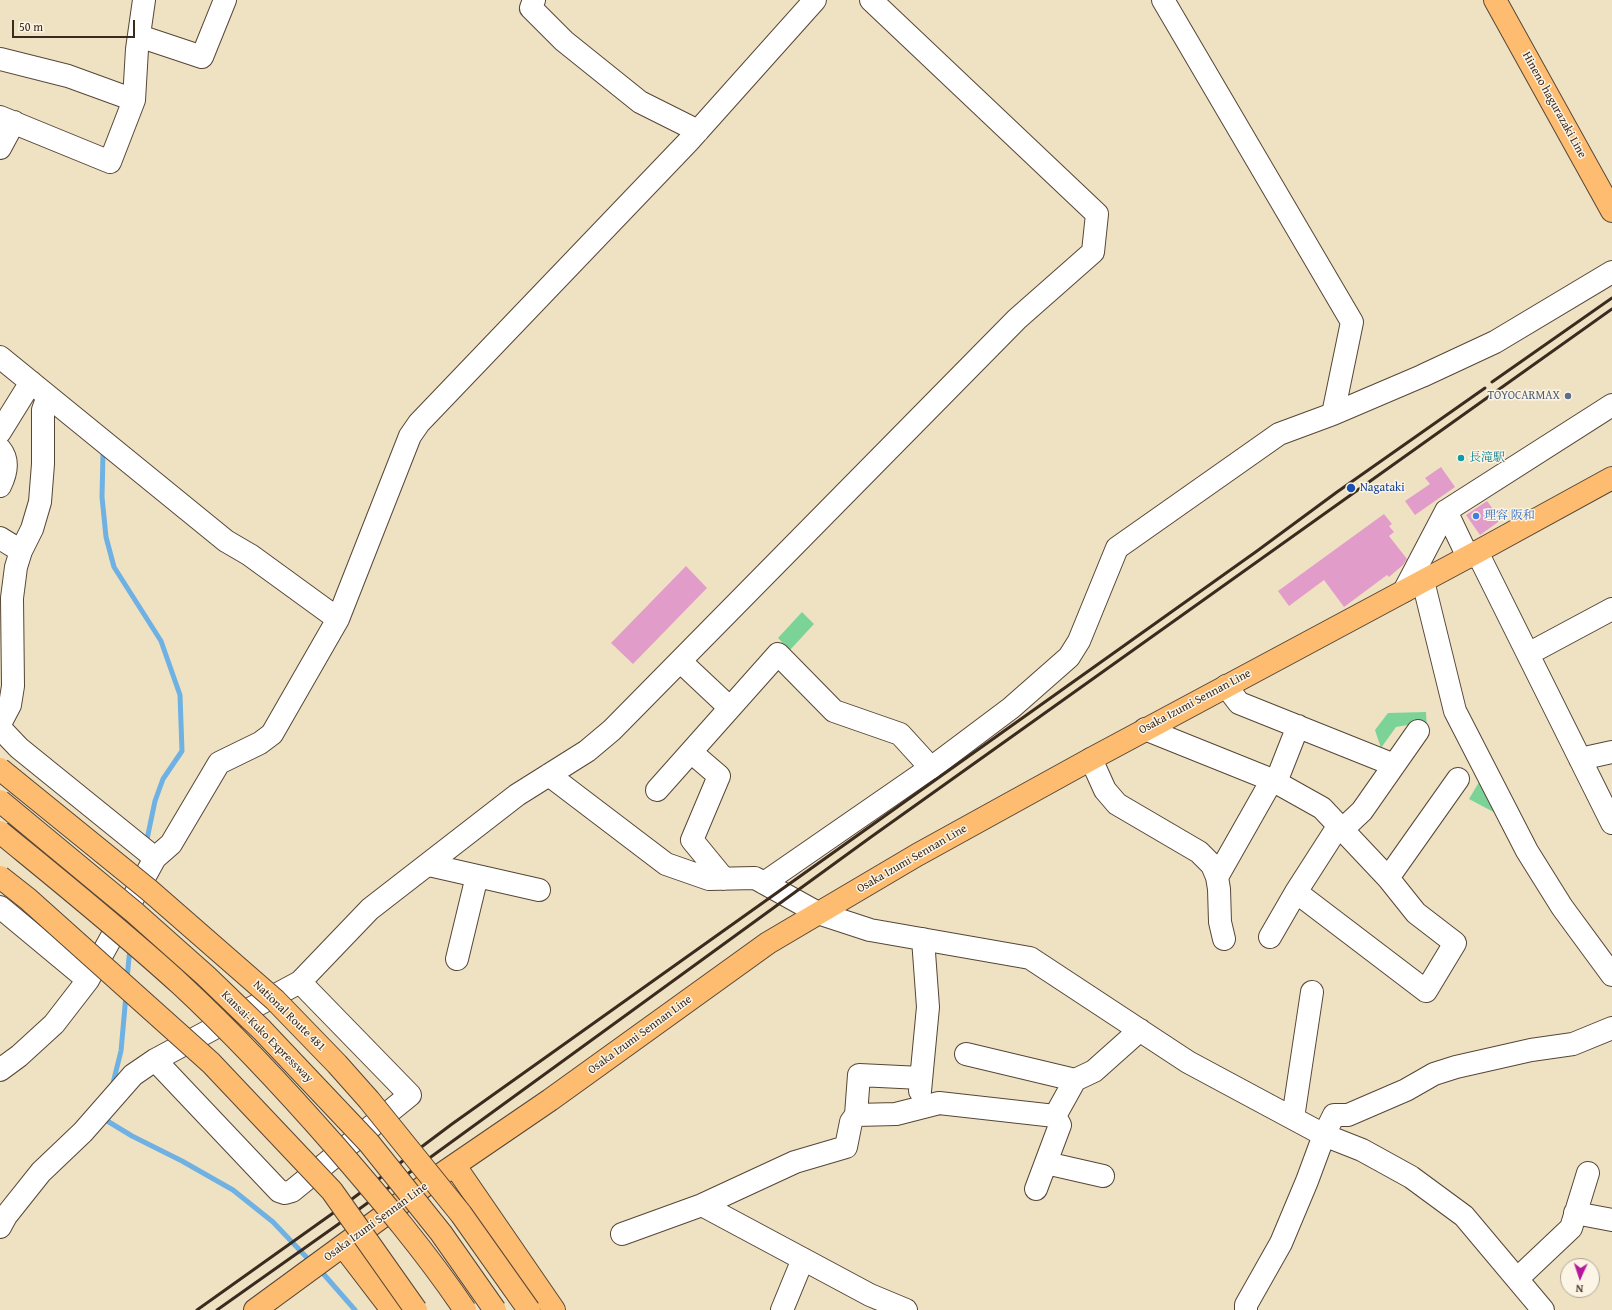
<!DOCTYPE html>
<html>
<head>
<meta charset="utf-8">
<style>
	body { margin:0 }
	#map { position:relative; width:1612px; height:1310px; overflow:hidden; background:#efe2c2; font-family:"Gentium Book Plus",serif }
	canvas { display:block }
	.north { position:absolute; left:1560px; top:1258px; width:40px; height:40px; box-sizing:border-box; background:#fcf5e5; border:1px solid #afa495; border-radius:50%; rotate:183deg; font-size:11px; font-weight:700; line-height:16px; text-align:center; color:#3b2a1e }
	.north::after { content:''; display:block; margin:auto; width:14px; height:18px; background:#b5179e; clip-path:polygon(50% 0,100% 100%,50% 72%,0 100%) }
	.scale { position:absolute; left:12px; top:20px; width:123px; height:18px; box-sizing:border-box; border:2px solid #3b2a1e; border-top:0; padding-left:5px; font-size:12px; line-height:14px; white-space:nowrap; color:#3b2a1e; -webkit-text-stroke:3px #fcf5e5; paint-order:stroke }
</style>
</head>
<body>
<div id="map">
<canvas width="1612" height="1310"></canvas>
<div class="north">N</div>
<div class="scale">50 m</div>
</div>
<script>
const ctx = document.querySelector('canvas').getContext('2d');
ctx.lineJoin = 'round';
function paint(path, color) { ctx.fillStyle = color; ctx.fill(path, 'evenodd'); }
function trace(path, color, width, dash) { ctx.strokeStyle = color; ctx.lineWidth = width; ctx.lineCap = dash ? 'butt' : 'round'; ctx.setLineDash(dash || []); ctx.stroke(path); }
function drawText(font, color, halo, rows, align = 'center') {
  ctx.font = font + ' "Gentium Book Plus","Noto Serif JP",serif'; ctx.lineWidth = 3; ctx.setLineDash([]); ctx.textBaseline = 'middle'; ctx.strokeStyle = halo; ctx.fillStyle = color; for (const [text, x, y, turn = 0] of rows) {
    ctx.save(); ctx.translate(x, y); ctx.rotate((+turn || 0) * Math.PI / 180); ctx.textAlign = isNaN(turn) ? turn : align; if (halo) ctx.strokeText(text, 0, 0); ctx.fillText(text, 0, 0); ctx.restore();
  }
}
paint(new Path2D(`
	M 802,612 L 814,624 L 790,650 L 778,638 Z
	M 1426,712 L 1427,730 L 1419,723 L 1396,727 L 1381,748 L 1375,730 L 1388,713 Z
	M 1482,777 L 1503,817 L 1469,799 Z`), '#7bd398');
trace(new Path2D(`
	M 103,454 L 102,497 L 106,537 L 114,567 L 161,641 L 180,695 L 182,751 L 163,779 L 155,801 L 146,844
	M 127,979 L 130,947
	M 112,1087 L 121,1051 L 126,995
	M 105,1116 L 104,1119 L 132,1136 L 182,1161 L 233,1190 L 273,1222 L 311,1262
	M 320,1270 L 355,1310`), '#6fb1e3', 5);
paint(new Path2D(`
	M 1441,467 L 1455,487 L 1415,515 L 1405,501 L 1430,484 L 1425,478 Z
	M 1487,501 L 1501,520 L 1480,535 L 1466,515 Z
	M 1384,514 L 1392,524 L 1389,526 L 1394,532 L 1389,536 L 1407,559 L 1403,565 L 1389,577 L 1387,575 L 1344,607 L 1324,580 L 1289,606 L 1278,591 Z
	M 686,566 L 707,588 L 633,664 L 611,643 Z`), '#e29cc9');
const minor = new Path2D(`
	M 534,0 L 531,8 L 564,41 L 640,102 L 698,131
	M 1163,0 L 1352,322 L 1333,414
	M 139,36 L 202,57 L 225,0
	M 0,59 L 68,76 L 134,100
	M 0,117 L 110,162 L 134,100 L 137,49 L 144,0
	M 0,148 L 14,122
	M 0,357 L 226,541 L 250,555 L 338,619
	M 0,432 L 31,382
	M 0,449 C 9,460 6,474 0,486
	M 0,538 L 21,551
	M 1477,552 L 1612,823
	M 1468,557 L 1446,511 L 1612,405
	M 1423,581 L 1455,711 L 1527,851 L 1562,907 L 1612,975
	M 1404,591 L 1446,511
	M 1528,654 L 1612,609
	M 680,661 L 730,708
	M 1226,686 L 1239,703 L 1394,765
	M 0,724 L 10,705 L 13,686 L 12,598 L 16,567 L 21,551 L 32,529 L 40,502 L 43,464 L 43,410 L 48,396
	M 0,728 L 19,748 L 155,858
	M 1145,729 L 1272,780 L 1322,808 L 1388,878 L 1416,913 L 1455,943 L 1426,991 L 1296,892
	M 691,752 L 719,776 L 692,840 L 724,879
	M 1091,759 L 1105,790 L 1117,804 L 1199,852 L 1212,865 L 1217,877 L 1219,889 L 1220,922 L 1224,939
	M 1580,759 L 1612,752
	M 549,775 L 666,864 L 709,879 L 755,878 L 818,913 L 870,930 L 1030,958 L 1188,1062 L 1324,1135 L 1362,1150 L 1411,1177 L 1464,1216 L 1543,1310
	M 1276,782 L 1298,726
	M 657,790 L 778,654 L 834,711 L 900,734 L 931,768
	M 1343,829 L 1362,811 L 1418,731
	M 429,865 L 539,890
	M 1217,877 L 1272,780
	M 1388,878 L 1458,779
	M 764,883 L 939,762 L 1011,708 L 1069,657 L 1079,641 L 1117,548 L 1279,434 L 1333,414 L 1422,376 L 1495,342 L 1612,272
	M 0,907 L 88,980
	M 1270,937 L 1296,892 L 1339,825
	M 457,959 L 477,876
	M 966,1054 L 1075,1080
	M 155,1060 L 279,1191 L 285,1193 L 292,1191 L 410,1095 L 300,982
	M 0,1070 L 19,1056 L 54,1024 L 88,980 L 155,858 L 171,844 L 219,763 L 260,743 L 272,734 L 338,619 L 410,436 L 419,423 L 688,142 L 815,0
	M 920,1091 L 928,1007 L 923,939
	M 856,1115 L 896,1114 L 939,1103 L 1055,1116 L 1060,1125 L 1036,1189
	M 1055,1116 L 1075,1080 L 1094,1071 L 1140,1030
	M 1293,1118 L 1312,992
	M 1046,1163 L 1103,1176
	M 702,1205 L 870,1295 L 906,1310
	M 1575,1213 L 1612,1220
	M 0,1227 L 6,1216 L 41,1172 L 83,1132 L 133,1075 L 155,1060 L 300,982 L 370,909 L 517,795 L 587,751 L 612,730 L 1017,319 L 1093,252 L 1097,214 L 871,0
	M 622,1234 L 702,1205 L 795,1162 L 846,1147 L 851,1122 L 856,1115 L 859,1075 L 921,1078
	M 1517,1279 L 1571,1228 L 1588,1173
	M 782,1310 L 803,1259
	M 1246,1310 L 1246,1305 L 1281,1243 L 1307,1181 L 1324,1135 L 1334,1115 L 1348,1115 L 1406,1090 L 1434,1074 L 1456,1067 L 1531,1050 L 1573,1044 L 1612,1028`);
const major = new Path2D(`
	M 1495,0 L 1612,211
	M 255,1310 L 427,1184 L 550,1100 L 768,943 L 917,855 L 1091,759 L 1477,552 L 1612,478`);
const highway = new Path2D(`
	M 455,1166 L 554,1310
	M 343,1246 L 392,1310`);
trace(minor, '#564637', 24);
trace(major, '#564637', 24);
trace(highway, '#564637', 24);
trace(minor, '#fff', 22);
trace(major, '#fdbc6f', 22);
trace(highway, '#fdbc6f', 22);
trace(new Path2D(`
	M 1492,382 L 1612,298
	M 1498,390 L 1612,309
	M 197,1310 L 336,1211 L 452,1124 L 1257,551 L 1337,492 L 1485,388
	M 217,1310 L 340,1223 L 871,837 L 1491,395`), '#3b2a1e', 3);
const highwayBridge = new Path2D(`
	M 0,769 L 149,890 L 275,1000 L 337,1064 L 369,1100 L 461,1214 L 529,1310
	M 0,801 L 134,912 L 206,976 L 262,1030 L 369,1143 L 441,1233 L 495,1310
	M 0,832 C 61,882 122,931 180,984 C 235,1035 286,1090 336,1147 C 381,1199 426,1252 465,1310
	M 0,877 L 28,899 L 211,1063 L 332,1191 L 416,1310`);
trace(highwayBridge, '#564637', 24, []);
trace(highwayBridge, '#fdbc6f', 22);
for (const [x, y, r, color] of [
	[1568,396,4,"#5c6f8a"],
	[1461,458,4,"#0f9aa8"],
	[1351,488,5,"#1a4fb4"],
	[1476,516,4,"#3f7fe0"]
]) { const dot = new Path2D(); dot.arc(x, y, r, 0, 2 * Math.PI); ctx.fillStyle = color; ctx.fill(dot); trace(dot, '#fcf5e5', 1.5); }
drawText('12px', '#3b2a1e', '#fcf5e5', [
	["Hineno hagurazaki Line",1554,105,61],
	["Osaka Izumi Sennan Line",1195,702,-28],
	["Osaka Izumi Sennan Line",912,859,-30],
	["National Route 481",289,1016,44],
	["Osaka Izumi Sennan Line",640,1035,-36],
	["Kansai-Kuko Expressway",267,1037,45],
	["Osaka Izumi Sennan Line",376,1222,-36]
]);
drawText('12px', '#4e5e75', '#fcf5e5', [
	["TOYOCARMAX",1560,396]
], 'right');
drawText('12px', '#0d838f', '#fcf5e5', [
	["長滝駅",1469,458]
], 'left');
drawText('12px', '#164399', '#fcf5e5', [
	["Nagataki",1360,488]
], 'left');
drawText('12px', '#366cbe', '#fcf5e5', [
	["理容 阪和",1484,516]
], 'left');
</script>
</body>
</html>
